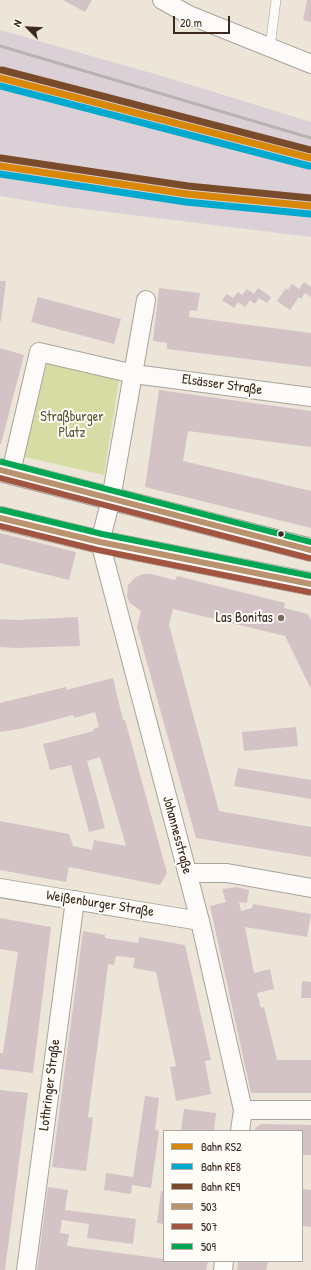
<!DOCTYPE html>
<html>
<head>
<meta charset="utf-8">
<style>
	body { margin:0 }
	#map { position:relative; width:311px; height:1270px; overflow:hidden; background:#ede5d8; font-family:"Patrick Hand",sans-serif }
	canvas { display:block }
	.legend { position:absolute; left:163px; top:1130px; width:140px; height:132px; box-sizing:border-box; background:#fdfcf7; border:1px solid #afa8a0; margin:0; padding:5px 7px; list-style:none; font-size:12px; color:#3b2a1e }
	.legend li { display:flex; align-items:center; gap:8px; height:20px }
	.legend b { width:20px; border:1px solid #afa8a0 }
	.north { position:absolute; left:8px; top:8px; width:40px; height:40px; -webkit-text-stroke:3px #fdfcf7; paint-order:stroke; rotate:294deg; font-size:11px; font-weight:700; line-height:16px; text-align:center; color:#3b2a1e }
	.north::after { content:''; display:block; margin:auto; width:14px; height:18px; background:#3b2a1e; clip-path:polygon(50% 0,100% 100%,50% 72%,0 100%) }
	.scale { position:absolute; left:173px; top:16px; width:57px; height:18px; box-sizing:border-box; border:2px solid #3b2a1e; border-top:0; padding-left:5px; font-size:12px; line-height:14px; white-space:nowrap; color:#3b2a1e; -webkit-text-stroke:3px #fdfcf7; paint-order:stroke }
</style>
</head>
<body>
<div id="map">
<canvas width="311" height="1270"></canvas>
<ul class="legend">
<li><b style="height:5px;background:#d88706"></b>Bahn RS2</li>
<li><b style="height:5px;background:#00a9ce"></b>Bahn RE8</li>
<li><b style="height:5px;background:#7a4b2a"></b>Bahn RE9</li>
<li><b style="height:5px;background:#b9936e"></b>503</li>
<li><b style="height:5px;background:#a25641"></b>507</li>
<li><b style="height:5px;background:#00a651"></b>509</li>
</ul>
<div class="north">N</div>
<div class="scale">20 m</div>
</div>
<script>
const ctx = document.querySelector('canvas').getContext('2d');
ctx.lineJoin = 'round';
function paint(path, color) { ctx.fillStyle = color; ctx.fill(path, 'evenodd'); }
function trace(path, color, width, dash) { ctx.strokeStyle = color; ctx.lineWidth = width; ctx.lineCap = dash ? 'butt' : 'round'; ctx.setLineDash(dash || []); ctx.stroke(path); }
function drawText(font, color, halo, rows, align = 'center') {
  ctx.font = font + ' "Patrick Hand",sans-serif'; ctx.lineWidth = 4; ctx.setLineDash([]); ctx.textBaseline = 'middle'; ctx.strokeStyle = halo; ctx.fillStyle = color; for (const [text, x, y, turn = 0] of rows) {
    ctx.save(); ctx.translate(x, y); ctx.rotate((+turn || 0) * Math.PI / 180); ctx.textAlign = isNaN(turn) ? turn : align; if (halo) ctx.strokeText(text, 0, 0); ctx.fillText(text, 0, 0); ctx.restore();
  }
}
paint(new Path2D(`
	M 0,30 L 162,76 L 311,122 L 311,237 L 60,206 L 0,196 Z`), '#dad0d6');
paint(new Path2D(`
	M 47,362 L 119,379 L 104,475 L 24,457 Z`), '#d5dda4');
paint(new Path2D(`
	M 63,0 L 92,0 L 85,12 Z
	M 307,0 L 311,0 L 311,22 L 303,20 Z
	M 0,281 L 6,281 L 1,321 L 0,321 Z
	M 304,282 L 311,287 L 311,297 L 305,293 L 301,299 L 299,297 L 290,310 L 277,301 L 286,288 L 288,290 L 292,284 L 299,289 Z
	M 159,288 L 200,293 L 197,311 L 190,310 L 189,317 L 311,333 L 311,367 L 167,349 L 167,343 L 153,341 Z
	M 258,288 L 271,297 L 267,303 L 259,298 L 255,304 L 250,300 L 245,307 L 238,302 L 234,308 L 222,300 L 227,294 L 233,298 L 238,292 L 242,295 L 247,289 L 254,294 Z
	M 38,297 L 121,319 L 114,344 L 31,322 Z
	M 0,348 L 24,355 L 1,444 L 0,444 Z
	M 159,390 L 311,411 L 311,447 L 188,431 L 183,461 L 311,491 L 311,528 L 145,487 Z
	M 0,533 L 76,552 L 69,580 L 0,563 Z
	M 143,574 L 151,574 L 175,580 L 177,576 L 285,603 L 284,608 L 308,614 L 311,620 L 311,689 L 285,636 L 173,609 L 169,625 L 219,811 L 311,827 L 311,857 L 196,838 L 137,627 L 141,611 L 130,603 L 127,597 L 128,585 L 136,577 Z
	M 78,617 L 80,646 L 15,648 L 0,647 L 0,619 L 17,620 Z
	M 113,678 L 123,720 L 125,720 L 167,873 L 160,885 L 69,867 L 66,882 L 0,870 L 0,821 L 69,834 L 73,846 L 92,850 L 94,840 L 126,846 L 100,757 L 87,761 L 105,828 L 89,832 L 71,765 L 50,770 L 43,744 L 94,731 L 93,729 L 99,727 L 95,712 L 74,718 L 73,715 L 20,729 L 0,732 L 0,703 L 66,687 L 66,690 Z
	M 296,727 L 298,746 L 244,751 L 242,732 Z
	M 238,768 L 311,780 L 311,799 L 234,786 Z
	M 237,887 L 249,890 L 247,903 L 239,902 L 241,911 L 252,908 L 253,904 L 311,914 L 307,937 L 245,927 L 254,973 L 270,969 L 274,989 L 257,993 L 261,1008 L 264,1007 L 277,1060 L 311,1060 L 311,1093 L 251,1093 L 210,906 L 226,902 L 222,889 Z
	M 0,918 L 51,927 L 33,1073 L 0,1069 L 0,1053 L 3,1053 L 18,952 L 0,949 Z
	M 83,931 L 105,935 L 105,938 L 138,943 L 139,937 L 185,945 L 211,1060 L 205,1061 L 211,1094 L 176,1101 L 170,1067 L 176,1066 L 156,972 L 133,968 L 135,958 L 116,956 L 114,965 L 108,964 L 103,1005 L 88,1117 L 93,1118 L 86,1171 L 52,1167 Z
	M 302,981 L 311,982 L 311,998 L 301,998 Z
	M 0,1090 L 28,1093 L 5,1270 L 0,1270 Z
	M 145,1096 L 159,1098 L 155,1130 L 159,1131 L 151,1188 L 132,1185 L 131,1194 L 104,1190 L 106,1173 L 133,1177 Z
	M 184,1109 L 216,1113 L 214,1131 L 181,1131 Z
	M 261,1124 L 311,1125 L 311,1155 L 302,1155 L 302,1131 L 255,1131 L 255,1128 Z
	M 48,1187 L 68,1190 L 65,1210 L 136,1219 L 133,1244 L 87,1238 L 89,1224 L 62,1220 L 60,1233 L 69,1234 L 67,1246 L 164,1259 L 164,1261 L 208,1261 L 206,1270 L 37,1270 Z
	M 302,1189 L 311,1190 L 311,1227 L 302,1226 Z
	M 161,1191 L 164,1191 L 164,1224 L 157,1223 Z
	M 238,1261 L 268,1261 L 266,1270 L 237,1270 Z`), '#d4c3c6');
const lane = new Path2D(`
	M 270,47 L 276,0`);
const street = new Path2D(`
	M 162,0 L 189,15 L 311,64
	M 146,300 L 111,499 L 100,542 L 200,921 L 243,1110 L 240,1131
	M 11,472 L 39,352 L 134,374 L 311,397
	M 187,873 L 227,873 L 311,888
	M 0,888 L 200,921
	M 243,1110 L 311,1110
	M 26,1270 L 75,900
	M 223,1270 L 224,1261`);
const secondary = new Path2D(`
	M 0,470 L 311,550
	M 0,518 L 100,542 L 311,584`);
trace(lane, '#a9a299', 10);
trace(street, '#a9a299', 20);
trace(secondary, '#a9a299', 24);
trace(lane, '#fcfbf9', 9);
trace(street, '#fcfbf9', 18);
trace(secondary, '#fcfbf9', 22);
trace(new Path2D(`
	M 0,46 L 311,138`), '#b7b4b0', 3);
trace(new Path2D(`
	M 0,470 L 311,550
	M 0,518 L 100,542 L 311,584`), '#b9936e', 6);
trace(new Path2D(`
	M 0,478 L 309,558
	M 0,526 L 98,550 L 309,592`), '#a25641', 6);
trace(new Path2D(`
	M 2,462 L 311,542
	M 2,510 L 102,534 L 311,576`), '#00a651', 6);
trace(new Path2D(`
	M 0,78 L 311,158
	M 0,166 L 187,194 L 311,206`), '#d88706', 7);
trace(new Path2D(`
	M 0,86 L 309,166
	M 0,174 L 186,202 L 310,214`), '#00a9ce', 7);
trace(new Path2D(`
	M 2,70 L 311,150
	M 1,158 L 188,186 L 311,198`), '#7a4b2a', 7);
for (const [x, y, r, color] of [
	[281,534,3.5,"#3b2a1e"],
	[281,618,4,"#796b5f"]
]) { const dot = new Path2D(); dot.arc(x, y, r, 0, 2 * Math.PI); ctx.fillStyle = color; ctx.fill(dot); trace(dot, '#fdfcf7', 1.5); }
drawText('14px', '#3b2a1e', '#fdfcf7', [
	["Elsässer Straße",222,385,8],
	["Johannesstraße",177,835,75],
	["Weißenburger Straße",100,904,9],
	["Lothringer Straße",50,1085,-83]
]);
drawText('14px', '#5c5535', '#fdfcf7', [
	["Straßburger",72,417],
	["Platz",72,433]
]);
drawText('14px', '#3b2a1e', '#fdfcf7', [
	["Las Bonitas",273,618]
], 'right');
</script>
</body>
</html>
